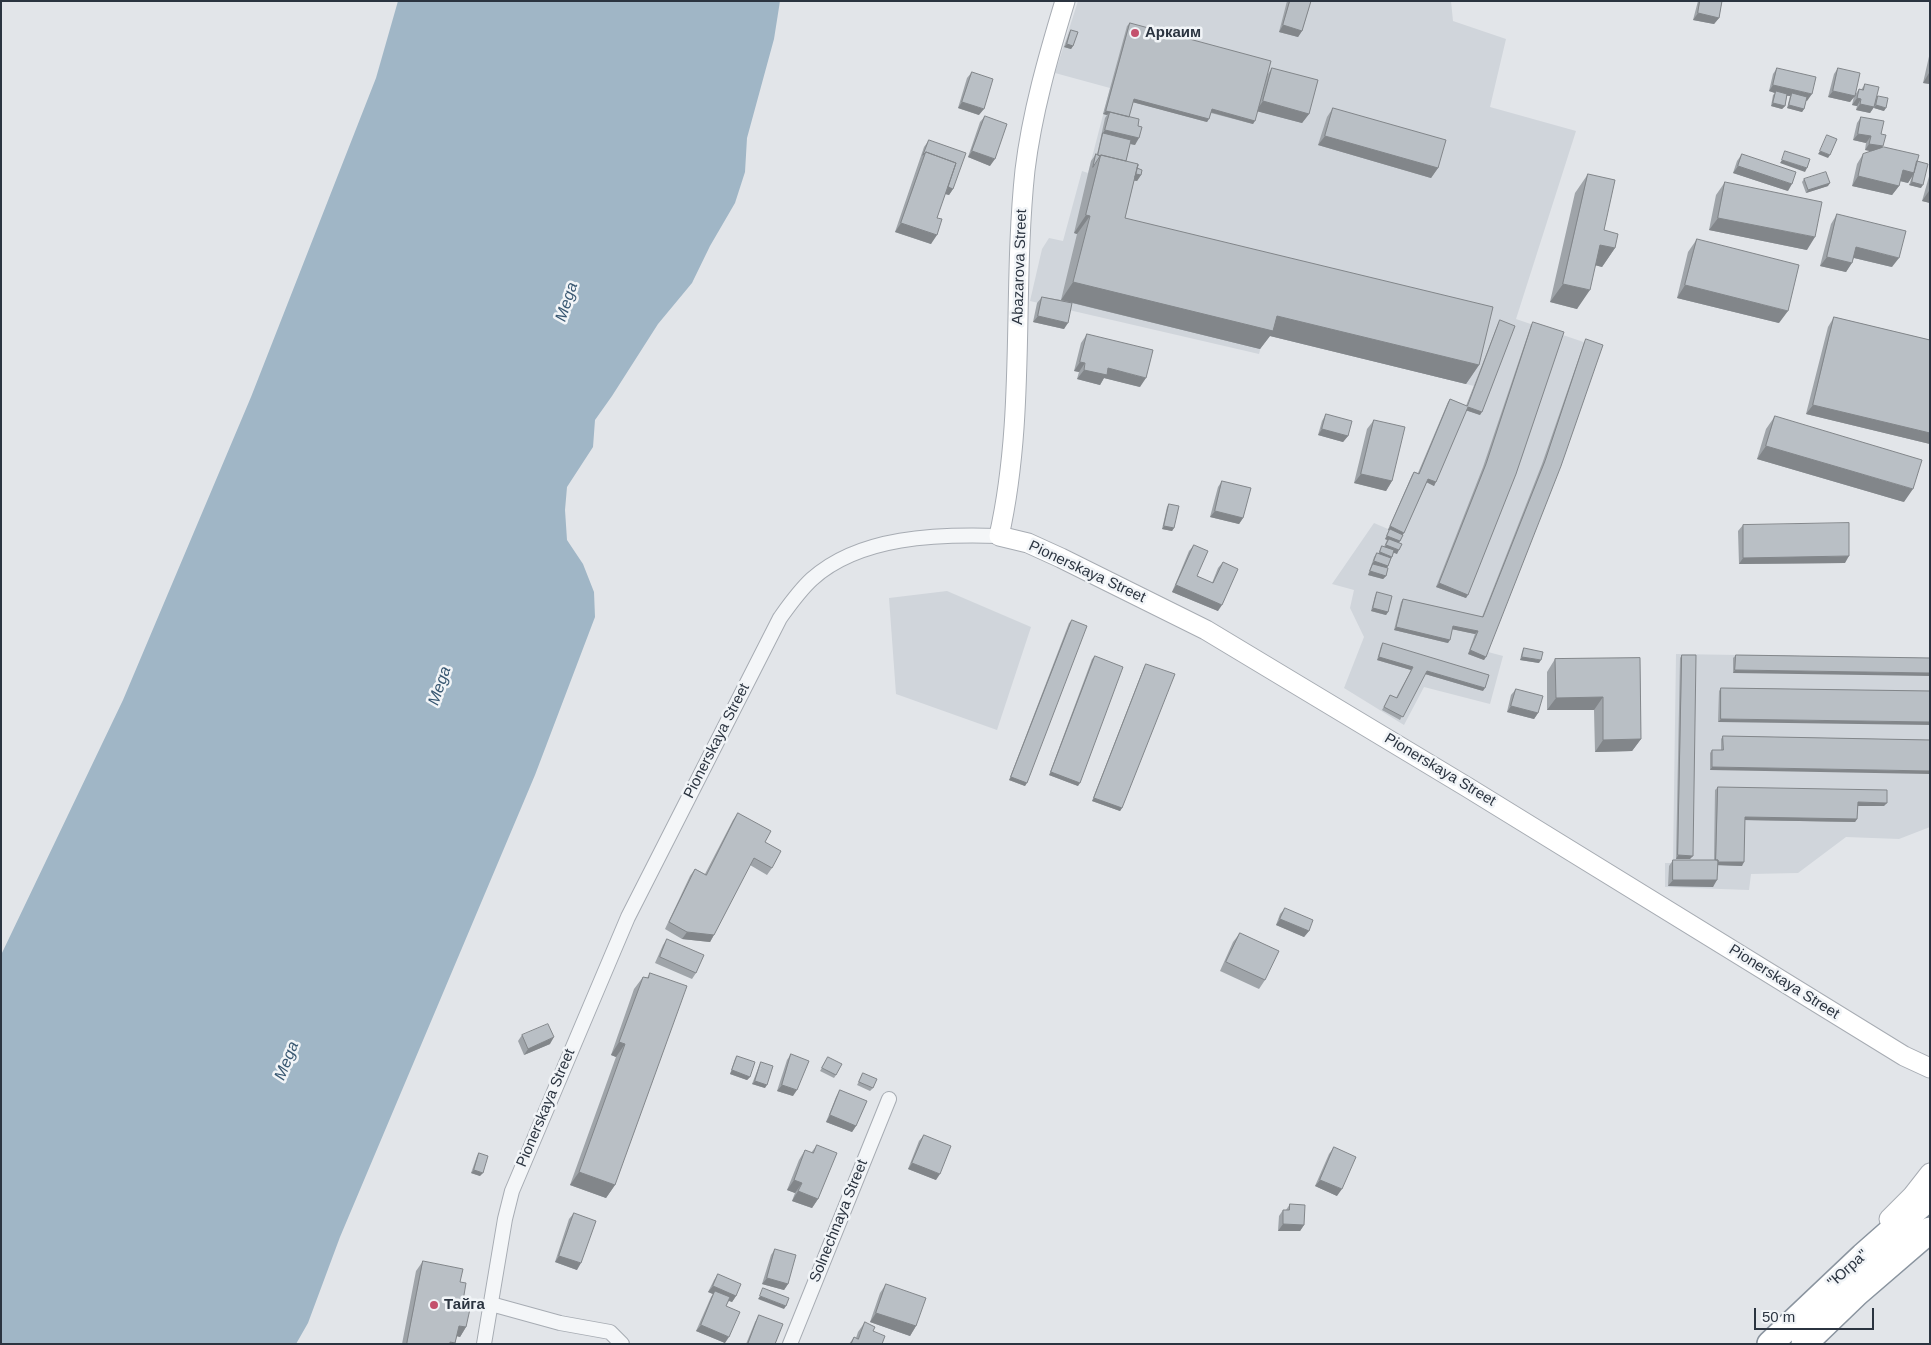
<!DOCTYPE html>
<html>
<head>
<meta charset="utf-8">
<style>
	body { margin:0 }
	#map { position:relative; width:1931px; height:1345px; overflow:hidden; background:#e2e5e9; font-family:Helvetica,sans-serif }
	canvas { display:block }
	.frame { position:absolute; inset:0; border:2px solid #2b3440; pointer-events:none }
	.scale { position:absolute; left:1754px; top:1308px; width:120px; height:22px; box-sizing:border-box; border:2px solid #2b3440; border-top:0; padding-left:6px; font-size:15px; line-height:18px; white-space:nowrap; color:#2b3440; -webkit-text-stroke:4px #f1f4f7; paint-order:stroke }
</style>
</head>
<body>
<div id="map">
<canvas width="1931" height="1345"></canvas>
<div class="frame"></div>
<div class="scale">50 m</div>
</div>
<script>
const ctx = document.querySelector('canvas').getContext('2d');
ctx.lineJoin = 'round';
function paint(path, color) { ctx.fillStyle = color; ctx.fill(path, 'evenodd'); }
function trace(path, color, width, dash) { ctx.strokeStyle = color; ctx.lineWidth = width; ctx.lineCap = dash ? 'butt' : 'round'; ctx.setLineDash(dash || []); ctx.stroke(path); }
function drawText(font, color, halo, rows, align = 'center') {
  ctx.font = font + ' Helvetica,sans-serif'; ctx.lineWidth = 5; ctx.setLineDash([]); ctx.textBaseline = 'middle'; ctx.strokeStyle = halo; ctx.fillStyle = color; for (const [text, x, y, turn = 0] of rows) {
    ctx.save(); ctx.translate(x, y); ctx.rotate((+turn || 0) * Math.PI / 180); ctx.textAlign = isNaN(turn) ? turn : align; if (halo) ctx.strokeText(text, 0, 0); ctx.fillText(text, 0, 0); ctx.restore();
  }
}
paint(new Path2D(`
	M 1078,1 L 1451,1 L 1453,21 L 1506,39 L 1490,107 L 1576,131 L 1516,319 L 1601,348 L 1488,652 L 1503,656 L 1490,704 L 1424,687 L 1404,725 L 1344,688 L 1364,637 L 1350,608 L 1354,590 L 1332,584 L 1374,523 L 1388,529 L 1412,475 L 1417,476 L 1448,402 L 1465,409 L 1474,386 L 1264,334 L 1259,354 L 1030,301 L 1042,249 L 1049,238 L 1063,241 L 1082,171 L 1088,173 L 1110,88 L 1055,73 Z
	M 947,591 L 1031,627 L 997,730 L 896,694 L 889,598 Z
	M 1676,654 L 1930,658 L 1930,827 L 1899,839 L 1846,837 L 1798,873 L 1751,874 L 1749,890 L 1665,887 L 1665,863 L 1673,863 Z`), '#d0d5db');
paint(new Path2D(`
	M 398,1 L 780,1 L 774,39 L 747,138 L 745,172 L 735,203 L 710,246 L 692,283 L 658,324 L 612,396 L 595,420 L 593,447 L 567,487 L 565,510 L 567,540 L 583,564 L 594,592 L 595,617 L 535,775 L 340,1237 L 308,1323 L 296,1344 L 1,1344 L 1,955 L 123,700 L 251,397 L 376,78 Z`), '#a0b6c6');
const street = new Path2D(`
	M 491,1304 L 560,1323 L 610,1332 L 622,1344
	M 484,1344 L 505,1219 L 512,1191 L 628,917 L 780,618 C 790,604 799,591 812,579 C 860,536 937,534 999,536
	M 790,1344 L 889,1099`);
const secondary = new Path2D(`
	M 1065,1 C 1048,57 1032,113 1025,170 C 1012,292 1026,416 999,536 L 1028,543 L 1061,558 L 1206,630 L 1467,787 L 1904,1056 L 1930,1068
	M 1889,1219 L 1912,1196 L 1930,1173`);
const highway = new Path2D(`
	M 1770,1344 L 1863,1256 L 1930,1197
	M 1804,1344 L 1857,1293 L 1930,1230`);
trace(street, '#a7acb3', 16);
trace(secondary, '#a7acb3', 21);
trace(highway, '#8a949f', 28);
trace(street, '#f4f6f8', 14);
trace(secondary, '#fff', 19);
trace(highway, '#fff', 25);
paint(new Path2D(`
	M 1287,1 L 1311,1 L 1302,31 L 1298,37 L 1279,32 Z
	M 1698,1 L 1722,1 L 1719,18 L 1714,24 L 1693,20 Z
	M 1130,23 L 1268,74 L 1272,68 L 1309,114 L 1302,123 L 1257,111 L 1253,124 L 1211,113 L 1207,122 L 1133,102 L 1129,117 L 1138,126 L 1135,145 L 1130,144 L 1126,161 L 1137,168 L 1141,175 L 1137,181 L 1134,181 L 1125,218 L 1479,365 L 1466,384 L 1270,336 L 1260,349 L 1072,303 L 1064,329 L 1033,322 L 1037,303 L 1042,297 L 1061,300 L 1077,234 L 1074,233 L 1091,161 L 1096,154 L 1097,155 L 1105,118 L 1107,115 L 1103,114 L 1127,26 Z
	M 1071,30 L 1073,46 L 1071,49 L 1064,47 L 1069,33 Z
	M 1930,52 L 1930,84 L 1923,83 Z
	M 1777,68 L 1807,101 L 1806,101 L 1804,109 L 1802,112 L 1787,108 L 1790,96 L 1787,96 L 1785,106 L 1782,109 L 1771,106 L 1773,95 L 1775,93 L 1769,91 L 1773,74 Z
	M 1838,68 L 1855,95 L 1859,89 L 1861,90 L 1865,84 L 1876,99 L 1878,96 L 1884,111 L 1874,108 L 1874,107 L 1870,113 L 1856,110 L 1857,106 L 1852,105 L 1854,96 L 1850,102 L 1828,97 L 1834,74 Z
	M 972,72 L 979,115 L 958,108 L 967,78 Z
	M 1333,108 L 1438,168 L 1431,178 L 1318,145 L 1327,117 Z
	M 985,116 L 990,166 L 968,157 L 980,122 Z
	M 1861,117 L 1881,134 L 1882,148 L 1917,161 L 1921,188 L 1909,185 L 1912,177 L 1908,183 L 1900,181 L 1899,186 L 1892,195 L 1852,186 L 1857,164 L 1863,154 L 1872,151 L 1865,150 L 1866,143 L 1853,140 L 1857,123 Z
	M 929,140 L 953,189 L 949,195 L 945,194 L 937,218 L 931,244 L 895,232 L 924,147 Z
	M 1742,154 L 1788,191 L 1733,173 L 1737,161 Z
	M 1930,173 L 1930,203 L 1922,201 Z
	M 1588,174 L 1604,230 L 1615,248 L 1602,267 L 1595,265 L 1577,309 L 1550,302 L 1575,193 Z
	M 1804,179 L 1828,186 L 1806,193 L 1802,182 Z
	M 1725,182 L 1807,250 L 1709,230 L 1716,195 Z
	M 1837,214 L 1892,267 L 1854,258 L 1846,272 L 1820,266 L 1831,224 Z
	M 1697,239 L 1779,323 L 1677,298 L 1688,252 Z
	M 1834,317 L 1930,340 L 1930,444 L 1806,414 L 1828,327 Z
	M 1500,320 L 1480,415 L 1466,410 L 1434,486 L 1427,482 L 1399,543 L 1397,554 L 1394,552 L 1391,559 L 1387,568 L 1386,576 L 1383,579 L 1368,575 L 1374,557 L 1377,553 L 1378,554 L 1382,546 L 1384,547 L 1387,540 L 1385,539 L 1389,530 L 1388,530 L 1412,475 L 1414,472 L 1418,473 L 1448,402 L 1450,399 L 1466,406 L 1498,324 Z
	M 1533,322 L 1466,598 L 1436,587 L 1483,467 L 1531,325 Z
	M 1087,334 L 1140,387 L 1104,378 L 1100,385 L 1077,379 L 1079,372 L 1074,371 L 1081,343 Z
	M 1586,339 L 1484,660 L 1468,654 L 1475,634 L 1452,629 L 1448,643 L 1394,630 L 1401,602 L 1403,599 L 1482,617 L 1542,464 L 1584,343 Z
	M 1326,414 L 1348,436 L 1343,442 L 1318,435 L 1322,421 Z
	M 1775,416 L 1904,502 L 1757,459 L 1766,429 Z
	M 1374,420 L 1392,481 L 1386,491 L 1354,483 L 1367,429 Z
	M 1222,481 L 1243,518 L 1239,524 L 1210,517 L 1218,487 Z
	M 1169,504 L 1174,528 L 1172,531 L 1162,529 L 1167,507 Z
	M 1743,525 L 1845,563 L 1739,564 L 1738,531 Z
	M 1194,545 L 1197,576 L 1212,583 L 1218,568 L 1223,562 L 1218,611 L 1172,592 L 1189,551 Z
	M 1377,592 L 1388,612 L 1386,615 L 1371,611 L 1375,596 Z
	M 1072,620 L 1025,786 L 1009,780 L 1069,623 Z
	M 1383,643 L 1483,691 L 1425,674 L 1400,720 L 1382,710 L 1390,695 L 1396,698 L 1411,670 L 1377,660 L 1381,646 Z
	M 1524,648 L 1539,663 L 1520,660 L 1522,652 Z
	M 1682,655 L 1690,859 L 1676,859 L 1680,658 Z
	M 1736,655 L 1930,658 L 1733,673 L 1733,658 Z
	M 1095,656 L 1078,786 L 1049,775 L 1092,659 Z
	M 1640,658 L 1641,739 L 1632,751 L 1595,752 L 1594,710 L 1547,710 L 1547,672 L 1555,659 Z
	M 1146,664 L 1122,808 L 1120,811 L 1092,801 L 1144,667 Z
	M 1721,688 L 1930,691 L 1718,722 L 1719,691 Z
	M 1516,689 L 1538,713 L 1534,719 L 1507,712 L 1511,695 Z
	M 1723,736 L 1930,740 L 1710,770 L 1710,753 L 1712,750 L 1721,750 L 1721,739 Z
	M 1718,787 L 1884,806 L 1858,806 L 1857,819 L 1855,822 L 1745,820 L 1742,866 L 1718,865 L 1713,887 L 1668,886 L 1669,866 L 1673,860 L 1714,860 L 1715,790 Z
	M 738,813 L 765,842 L 772,868 L 767,875 L 750,865 L 710,942 L 682,939 L 665,929 L 690,876 L 695,869 L 705,874 L 733,820 Z
	M 1285,908 L 1309,931 L 1304,937 L 1276,925 L 1280,914 Z
	M 1240,933 L 1265,980 L 1259,989 L 1220,971 L 1233,942 Z
	M 667,939 L 696,973 L 692,979 L 655,963 L 663,945 Z
	M 650,973 L 615,1185 L 606,1198 L 570,1185 L 616,1057 L 611,1055 L 634,989 L 643,977 L 647,978 Z
	M 522,1035 L 550,1044 L 524,1055 L 518,1041 Z
	M 791,1054 L 793,1096 L 777,1091 L 787,1060 Z
	M 737,1056 L 750,1077 L 747,1080 L 730,1074 L 735,1059 Z
	M 828,1057 L 836,1075 L 834,1078 L 820,1071 Z
	M 761,1062 L 765,1088 L 752,1084 L 759,1066 Z
	M 863,1073 L 873,1088 L 870,1091 L 857,1085 Z
	M 840,1090 L 856,1126 L 852,1132 L 826,1122 L 836,1097 Z
	M 924,1135 L 936,1180 L 908,1169 L 919,1141 Z
	M 817,1145 L 818,1199 L 812,1208 L 792,1201 L 795,1193 L 787,1190 L 799,1160 L 805,1150 L 811,1153 Z
	M 1334,1147 L 1337,1196 L 1315,1186 L 1329,1154 Z
	M 479,1153 L 480,1176 L 471,1173 L 477,1156 Z
	M 1290,1204 L 1304,1225 L 1300,1231 L 1278,1231 L 1279,1216 L 1283,1210 L 1286,1210 Z
	M 574,1213 L 577,1270 L 555,1262 L 569,1219 Z
	M 775,1249 L 788,1284 L 784,1290 L 762,1284 L 771,1255 Z
	M 423,1261 L 462,1307 L 466,1327 L 460,1337 L 457,1336 L 455,1344 L 402,1344 L 416,1271 Z
	M 718,1274 L 736,1296 L 732,1302 L 729,1301 L 726,1306 L 725,1343 L 696,1331 L 711,1297 L 713,1294 L 708,1292 L 714,1280 Z
	M 886,1284 L 916,1326 L 910,1336 L 870,1322 L 880,1293 Z
	M 759,1315 L 775,1344 L 746,1344 L 755,1322 Z
	M 865,1322 L 873,1331 L 882,1344 L 849,1344 L 854,1337 L 856,1338 L 858,1332 Z`), '#9fa4a9');
paint(new Path2D(`
	M 1698,13 L 1719,18 L 1714,24 L 1693,20 Z
	M 1283,25 L 1302,31 L 1298,37 L 1279,32 Z
	M 1067,44 L 1073,46 L 1071,49 L 1064,47 Z
	M 1929,73 L 1930,84 L 1923,83 Z
	M 1773,85 L 1812,94 L 1807,101 L 1791,97 L 1792,93 L 1790,96 L 1775,93 L 1776,91 L 1775,93 L 1769,91 Z
	M 1833,91 L 1855,96 L 1850,102 L 1828,97 Z
	M 1857,98 L 1861,99 L 1857,106 L 1852,105 Z
	M 1134,99 L 1209,119 L 1207,122 L 1132,102 Z
	M 1263,101 L 1309,114 L 1302,123 L 1256,111 Z
	M 962,102 L 984,109 L 979,115 L 958,108 Z
	M 1773,103 L 1785,106 L 1782,109 L 1771,106 Z
	M 1860,104 L 1874,107 L 1870,113 L 1856,110 Z
	M 1789,105 L 1804,109 L 1802,112 L 1787,108 Z
	M 1876,105 L 1886,108 L 1884,111 L 1874,108 Z
	M 1212,109 L 1255,121 L 1253,124 L 1210,112 Z
	M 1106,111 L 1110,112 L 1107,115 L 1103,114 Z
	M 1105,130 L 1139,138 L 1135,145 L 1102,137 L 1103,133 Z
	M 1858,134 L 1871,136 L 1866,143 L 1853,140 Z
	M 1325,136 L 1438,168 L 1431,178 L 1318,145 Z
	M 1869,144 L 1883,146 L 1879,153 L 1865,150 Z
	M 972,151 L 995,159 L 990,166 L 968,157 Z
	M 1820,151 L 1830,155 L 1828,158 L 1818,154 Z
	M 1782,160 L 1807,168 L 1805,172 L 1780,163 Z
	M 1738,166 L 1792,184 L 1788,191 L 1733,173 Z
	M 1903,170 L 1914,173 L 1908,183 L 1896,180 Z
	M 1136,174 L 1141,175 L 1137,181 L 1133,180 Z
	M 1858,176 L 1899,186 L 1892,195 L 1852,186 Z
	M 1912,182 L 1923,185 L 1921,188 L 1909,185 Z
	M 1830,183 L 1828,186 L 1806,193 L 1808,190 Z
	M 947,186 L 953,189 L 949,195 L 942,193 Z
	M 1929,191 L 1930,191 L 1930,203 L 1922,201 Z
	M 1086,215 L 1090,216 L 1077,234 L 1074,233 Z
	M 1718,218 L 1815,237 L 1807,250 L 1709,230 Z
	M 901,223 L 937,235 L 931,244 L 895,232 Z
	M 1600,245 L 1615,248 L 1602,267 L 1587,263 Z
	M 1856,247 L 1899,258 L 1892,267 L 1850,257 Z
	M 1827,257 L 1852,263 L 1846,272 L 1820,266 Z
	M 1073,282 L 1277,316 L 1479,365 L 1466,384 L 1270,336 L 1260,349 L 1061,300 Z
	M 1563,284 L 1590,290 L 1577,309 L 1550,302 Z
	M 1685,285 L 1788,311 L 1779,323 L 1677,298 Z
	M 1038,316 L 1068,323 L 1064,329 L 1033,322 Z
	M 1080,362 L 1085,363 L 1079,372 L 1074,371 Z
	M 1108,368 L 1146,378 L 1140,387 L 1104,378 L 1100,385 L 1077,379 L 1084,370 Z
	M 1813,405 L 1930,433 L 1930,444 L 1806,414 Z
	M 1468,407 L 1482,412 L 1480,415 L 1465,410 Z
	M 1322,429 L 1348,436 L 1343,442 L 1318,435 Z
	M 1766,446 L 1913,489 L 1904,502 L 1757,459 Z
	M 1361,474 L 1392,481 L 1386,491 L 1354,483 Z
	M 1428,479 L 1436,482 L 1434,486 L 1426,482 Z
	M 1215,511 L 1243,518 L 1239,524 L 1210,517 Z
	M 1164,526 L 1174,528 L 1172,531 L 1162,529 Z
	M 1390,526 L 1404,533 L 1402,536 L 1388,530 Z
	M 1387,536 L 1400,541 L 1398,544 L 1385,539 Z
	M 1386,545 L 1399,550 L 1397,554 L 1384,549 Z
	M 1380,552 L 1392,557 L 1390,560 L 1377,555 Z
	M 1849,556 L 1845,563 L 1739,564 L 1743,558 Z
	M 1374,561 L 1388,566 L 1386,569 L 1372,564 Z
	M 1370,571 L 1386,576 L 1383,579 L 1368,575 Z
	M 1439,583 L 1468,595 L 1466,598 L 1436,587 Z
	M 1176,585 L 1222,605 L 1218,611 L 1172,592 Z
	M 1373,608 L 1388,612 L 1386,615 L 1371,611 Z
	M 1453,626 L 1478,631 L 1475,634 L 1451,629 Z
	M 1396,627 L 1450,640 L 1448,643 L 1394,630 Z
	M 1470,650 L 1486,657 L 1484,660 L 1468,654 Z
	M 1379,657 L 1413,667 L 1411,670 L 1377,660 Z
	M 1522,657 L 1541,660 L 1539,663 L 1520,660 Z
	M 1735,670 L 1930,673 L 1930,676 L 1733,673 Z
	M 1427,671 L 1485,688 L 1483,691 L 1425,674 Z
	M 1603,697 L 1594,710 L 1547,710 L 1556,698 Z
	M 1511,706 L 1538,713 L 1534,719 L 1507,712 Z
	M 1721,719 L 1930,722 L 1930,725 L 1718,722 Z
	M 1641,739 L 1632,751 L 1595,752 L 1603,740 Z
	M 1712,767 L 1930,771 L 1930,774 L 1710,770 Z
	M 1051,772 L 1080,783 L 1078,786 L 1049,775 Z
	M 1011,777 L 1027,783 L 1025,786 L 1009,780 Z
	M 1094,798 L 1122,808 L 1120,811 L 1092,801 Z
	M 1858,802 L 1887,803 L 1884,806 L 1855,806 Z
	M 1745,817 L 1857,819 L 1855,822 L 1743,820 Z
	M 1678,855 L 1693,856 L 1690,859 L 1676,859 Z
	M 1716,862 L 1744,862 L 1742,866 L 1714,865 Z
	M 1673,880 L 1717,880 L 1713,887 L 1668,886 Z
	M 1280,919 L 1309,931 L 1304,937 L 1276,925 Z
	M 687,932 L 714,935 L 710,942 L 682,939 Z
	M 554,1037 L 550,1044 L 524,1055 L 528,1049 Z
	M 619,1042 L 625,1044 L 616,1057 L 611,1055 Z
	M 732,1070 L 750,1077 L 747,1080 L 730,1074 Z
	M 755,1081 L 767,1085 L 765,1088 L 752,1084 Z
	M 782,1085 L 797,1090 L 793,1096 L 777,1091 Z
	M 830,1115 L 856,1126 L 852,1132 L 826,1122 Z
	M 912,1163 L 940,1174 L 936,1180 L 908,1169 Z
	M 474,1170 L 483,1173 L 480,1176 L 471,1173 Z
	M 579,1172 L 615,1185 L 606,1198 L 570,1185 Z
	M 794,1180 L 802,1183 L 795,1193 L 787,1190 Z
	M 1320,1180 L 1342,1189 L 1337,1196 L 1315,1186 Z
	M 798,1191 L 818,1199 L 812,1208 L 792,1201 Z
	M 1283,1224 L 1304,1225 L 1300,1231 L 1278,1231 Z
	M 559,1256 L 581,1263 L 577,1270 L 555,1262 Z
	M 767,1278 L 788,1284 L 784,1290 L 762,1284 Z
	M 713,1286 L 736,1296 L 732,1302 L 714,1295 L 715,1291 L 713,1294 L 708,1292 Z
	M 760,1296 L 786,1306 L 784,1309 L 758,1299 Z
	M 876,1313 L 916,1326 L 910,1336 L 870,1322 Z
	M 701,1325 L 729,1337 L 725,1343 L 696,1331 Z
	M 459,1326 L 466,1327 L 460,1337 L 452,1335 Z`), '#82868a');
const building = new Path2D(`
	M 1290,1 L 1311,1 L 1302,31 L 1283,25 Z
	M 1700,1 L 1722,1 L 1719,18 L 1698,13 Z
	M 1130,23 L 1271,61 L 1255,121 L 1212,109 L 1209,119 L 1134,99 L 1129,117 L 1106,111 Z
	M 1071,30 L 1078,32 L 1073,46 L 1067,44 Z
	M 1272,68 L 1318,80 L 1309,114 L 1263,101 Z
	M 1777,68 L 1816,77 L 1812,94 L 1773,85 Z
	M 1838,68 L 1860,73 L 1855,96 L 1833,91 Z
	M 972,72 L 993,79 L 984,109 L 962,102 Z
	M 1865,84 L 1879,87 L 1874,107 L 1860,104 L 1861,99 L 1857,98 L 1859,89 L 1863,90 Z
	M 1776,91 L 1787,94 L 1785,106 L 1773,103 Z
	M 1792,93 L 1807,97 L 1804,109 L 1789,105 Z
	M 1878,96 L 1888,98 L 1886,108 L 1876,105 Z
	M 1333,108 L 1446,140 L 1438,168 L 1325,136 Z
	M 1110,112 L 1139,119 L 1138,126 L 1142,127 L 1139,138 L 1105,130 Z
	M 985,116 L 1007,124 L 995,159 L 972,151 Z
	M 1861,117 L 1884,121 L 1881,134 L 1886,135 L 1883,146 L 1869,144 L 1871,136 L 1858,134 Z
	M 1103,133 L 1131,140 L 1126,161 L 1101,155 L 1101,156 L 1098,155 Z
	M 1827,135 L 1837,139 L 1830,155 L 1820,151 Z
	M 929,140 L 966,153 L 953,189 L 948,187 L 956,163 L 926,152 L 923,155 Z
	M 1884,147 L 1919,155 L 1914,173 L 1903,170 L 1899,186 L 1858,176 L 1863,154 Z
	M 1785,151 L 1810,159 L 1807,168 L 1782,160 Z
	M 926,152 L 956,163 L 937,218 L 942,219 L 937,235 L 901,223 Z
	M 1096,154 L 1100,156 L 1093,167 Z
	M 1742,154 L 1796,172 L 1792,184 L 1738,166 Z
	M 1101,155 L 1138,164 L 1125,218 L 1493,307 L 1479,365 L 1277,316 L 1273,331 L 1073,282 L 1090,216 L 1086,215 Z
	M 1917,161 L 1928,164 L 1923,185 L 1912,182 Z
	M 1138,165 L 1137,168 L 1142,170 L 1141,175 L 1136,174 L 1135,177 Z
	M 1826,172 L 1830,183 L 1808,190 L 1804,179 Z
	M 1588,174 L 1615,180 L 1604,230 L 1618,234 L 1615,248 L 1600,245 L 1590,290 L 1563,284 Z
	M 1725,182 L 1822,202 L 1815,237 L 1718,218 Z
	M 1837,214 L 1906,231 L 1899,258 L 1856,247 L 1852,263 L 1827,257 Z
	M 1697,239 L 1799,265 L 1788,311 L 1685,285 Z
	M 1042,297 L 1072,303 L 1068,323 L 1038,316 Z
	M 1834,317 L 1930,340 L 1930,433 L 1813,405 Z
	M 1500,320 L 1515,326 L 1482,412 L 1468,407 L 1436,482 L 1428,479 L 1404,533 L 1390,526 L 1414,472 L 1419,474 L 1450,399 L 1467,406 Z
	M 1533,322 L 1564,332 L 1516,474 L 1468,595 L 1439,583 L 1486,464 Z
	M 1087,334 L 1153,350 L 1146,378 L 1108,368 L 1107,375 L 1084,370 L 1085,363 L 1080,362 Z
	M 1586,339 L 1603,345 L 1561,466 L 1486,657 L 1470,650 L 1478,631 L 1453,626 L 1450,640 L 1396,627 L 1403,599 L 1483,617 L 1545,461 Z
	M 1326,414 L 1352,421 L 1348,436 L 1322,429 Z
	M 1775,416 L 1922,460 L 1913,489 L 1766,446 Z
	M 1374,420 L 1405,427 L 1392,481 L 1361,474 Z
	M 1222,481 L 1251,488 L 1243,518 L 1215,511 Z
	M 1169,504 L 1179,506 L 1174,528 L 1164,526 Z
	M 1849,523 L 1849,556 L 1743,558 L 1743,525 Z
	M 1390,529 L 1403,535 L 1400,541 L 1387,536 Z
	M 1389,539 L 1402,544 L 1399,550 L 1386,545 Z
	M 1194,545 L 1208,551 L 1197,576 L 1213,583 L 1223,562 L 1238,569 L 1222,605 L 1176,585 Z
	M 1382,546 L 1394,550 L 1392,557 L 1380,552 Z
	M 1377,553 L 1391,558 L 1388,566 L 1374,561 Z
	M 1373,564 L 1388,568 L 1386,576 L 1370,571 Z
	M 1377,592 L 1392,596 L 1388,612 L 1373,608 Z
	M 1072,620 L 1087,626 L 1027,783 L 1011,777 Z
	M 1383,643 L 1489,675 L 1485,688 L 1427,671 L 1403,717 L 1384,707 L 1390,695 L 1397,698 L 1413,667 L 1379,657 Z
	M 1524,648 L 1543,652 L 1541,660 L 1522,657 Z
	M 1682,655 L 1696,655 L 1693,856 L 1678,855 Z
	M 1736,655 L 1930,658 L 1930,673 L 1735,670 Z
	M 1095,656 L 1123,667 L 1080,783 L 1051,772 Z
	M 1640,658 L 1641,739 L 1603,740 L 1603,697 L 1556,698 L 1555,659 Z
	M 1146,664 L 1175,674 L 1122,808 L 1094,798 Z
	M 1721,688 L 1930,691 L 1930,722 L 1721,719 Z
	M 1516,689 L 1543,696 L 1538,713 L 1511,706 Z
	M 1723,736 L 1930,740 L 1930,771 L 1712,767 L 1712,750 L 1723,750 Z
	M 1718,787 L 1887,790 L 1887,803 L 1858,802 L 1857,819 L 1745,817 L 1744,862 L 1718,862 L 1718,860 L 1716,860 Z
	M 738,813 L 771,831 L 765,842 L 781,851 L 772,868 L 754,858 L 714,935 L 687,932 L 669,922 L 695,869 L 706,875 Z
	M 1673,860 L 1718,860 L 1717,880 L 1673,880 Z
	M 1285,908 L 1313,920 L 1309,931 L 1280,919 Z
	M 1240,933 L 1279,951 L 1265,980 L 1226,962 Z
	M 667,939 L 704,955 L 696,973 L 660,957 Z
	M 650,973 L 687,986 L 615,1185 L 579,1172 L 625,1044 L 619,1042 L 643,977 L 648,978 Z
	M 548,1024 L 554,1037 L 528,1049 L 522,1035 Z
	M 791,1054 L 809,1061 L 797,1090 L 782,1085 Z
	M 737,1056 L 755,1062 L 750,1077 L 732,1070 Z
	M 828,1057 L 842,1064 L 836,1075 L 822,1068 Z
	M 761,1062 L 773,1066 L 767,1085 L 755,1081 Z
	M 863,1073 L 877,1079 L 873,1088 L 859,1082 Z
	M 840,1090 L 867,1101 L 856,1126 L 830,1115 Z
	M 924,1135 L 951,1146 L 940,1174 L 912,1163 Z
	M 817,1145 L 837,1153 L 818,1199 L 798,1191 L 802,1183 L 794,1180 L 805,1150 L 813,1153 Z
	M 1334,1147 L 1356,1157 L 1342,1189 L 1320,1180 Z
	M 479,1153 L 488,1156 L 483,1173 L 474,1170 Z
	M 1290,1204 L 1305,1205 L 1304,1225 L 1283,1224 L 1283,1210 L 1289,1210 Z
	M 574,1213 L 596,1221 L 581,1263 L 559,1256 Z
	M 775,1249 L 796,1255 L 788,1284 L 767,1278 Z
	M 423,1261 L 463,1269 L 460,1282 L 466,1283 L 462,1307 L 470,1309 L 466,1327 L 459,1326 L 455,1343 L 450,1342 L 450,1344 L 407,1344 Z
	M 718,1274 L 741,1284 L 736,1296 L 713,1286 Z
	M 886,1284 L 926,1298 L 916,1326 L 876,1313 Z
	M 763,1288 L 789,1298 L 786,1306 L 760,1296 Z
	M 715,1291 L 730,1297 L 726,1306 L 740,1312 L 729,1337 L 701,1325 Z
	M 759,1315 L 783,1324 L 775,1344 L 748,1344 Z
	M 865,1322 L 875,1327 L 873,1331 L 885,1336 L 882,1344 L 851,1344 L 854,1337 L 858,1339 Z`);
paint(building, '#b9bfc5');
trace(building, '#82868a', 1);
for (const [x, y, r, color] of [
	[1135,33,5,"#c4516d"],
	[434,1305,5,"#c4516d"]
]) { const dot = new Path2D(); dot.arc(x, y, r, 0, 2 * Math.PI); ctx.fillStyle = color; ctx.fill(dot); trace(dot, '#f1f4f7', 2); }
drawText('bold 15px', '#2b3440', '#f1f4f7', [
	["Аркаим",1145,33],
	["Тайга",444,1305]
], 'left');
drawText('15px', '#2b3440', '#f1f4f7', [
	["Abazarova Street",1020,267,-88],
	["Pionerskaya Street",1087,572,25],
	["Pionerskaya Street",717,741,-63],
	["Pionerskaya Street",1440,770,31],
	["Pionerskaya Street",1784,982,32],
	["Pionerskaya Street",546,1108,-67],
	["Solnechnaya Street",839,1221,-68],
	["\"Югра\"",1848,1269,-42]
]);
drawText('italic 16px', '#385771', '#f1f4f7', [
	["Mega",567,302,-72],
	["Mega",440,686,-71],
	["Mega",287,1061,-68]
]);
</script>
</body>
</html>
